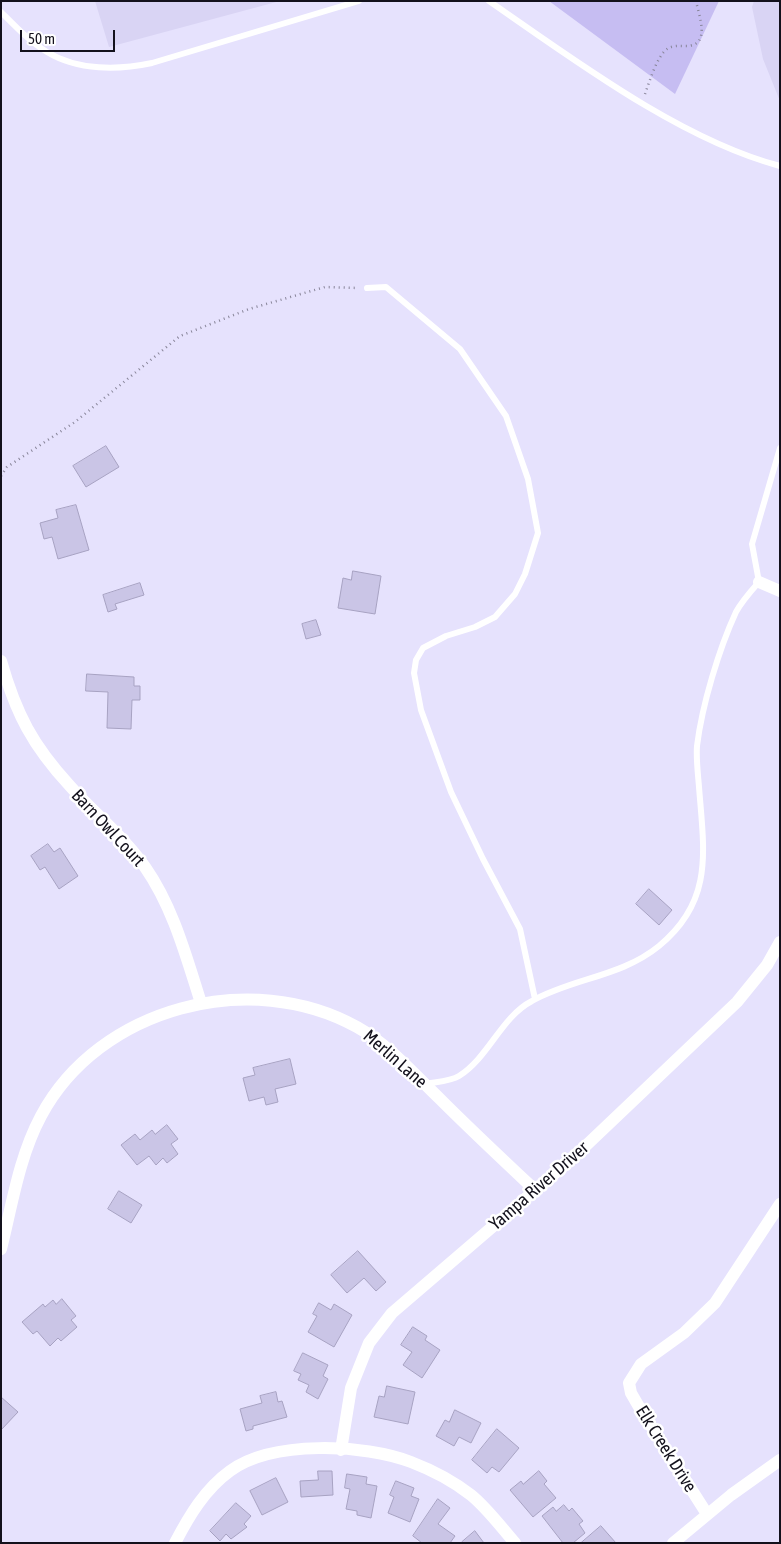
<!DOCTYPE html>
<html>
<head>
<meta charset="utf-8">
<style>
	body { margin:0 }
	#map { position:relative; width:781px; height:1544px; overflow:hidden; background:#e6e2fd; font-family:"Asap Condensed",sans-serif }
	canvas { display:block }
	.frame { position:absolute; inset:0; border:2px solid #13111c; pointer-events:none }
	.scale { position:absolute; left:20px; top:30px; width:95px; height:22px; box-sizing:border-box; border:2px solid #13111c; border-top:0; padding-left:6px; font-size:15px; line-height:18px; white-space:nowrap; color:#13111c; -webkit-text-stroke:4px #fff; paint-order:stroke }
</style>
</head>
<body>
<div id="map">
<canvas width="781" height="1544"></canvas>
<div class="frame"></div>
<div class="scale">50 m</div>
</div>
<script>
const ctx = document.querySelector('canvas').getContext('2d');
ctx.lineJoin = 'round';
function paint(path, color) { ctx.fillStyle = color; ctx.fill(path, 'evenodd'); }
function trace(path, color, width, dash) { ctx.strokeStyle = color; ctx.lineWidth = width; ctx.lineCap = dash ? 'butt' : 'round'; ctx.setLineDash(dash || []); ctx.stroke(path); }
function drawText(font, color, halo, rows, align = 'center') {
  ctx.font = font + ' "Asap Condensed",sans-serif'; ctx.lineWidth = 5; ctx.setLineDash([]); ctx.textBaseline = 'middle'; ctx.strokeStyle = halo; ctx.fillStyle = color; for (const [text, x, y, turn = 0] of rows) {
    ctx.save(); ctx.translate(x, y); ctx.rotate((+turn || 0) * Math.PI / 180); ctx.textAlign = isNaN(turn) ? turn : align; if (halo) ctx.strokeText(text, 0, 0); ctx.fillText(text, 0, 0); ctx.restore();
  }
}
paint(new Path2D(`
	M 95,1 L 280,1 L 109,47 Z
	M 754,1 L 780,1 L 780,101 L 763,59 L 752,7 Z`), '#d9d4f4');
paint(new Path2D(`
	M 549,1 L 719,1 L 675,94 Z`), '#c6bdf2');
const building = new Path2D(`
	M 106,446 L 119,467 L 86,487 L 73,466 Z
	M 76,505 L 89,550 L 58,559 L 52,537 L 44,539 L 40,523 L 58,518 L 56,510 Z
	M 353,571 L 381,576 L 375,614 L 338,608 L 343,578 L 351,580 Z
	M 140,583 L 144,595 L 115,604 L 117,609 L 108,612 L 103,595 Z
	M 316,620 L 321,635 L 306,639 L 302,624 Z
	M 87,674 L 134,677 L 134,686 L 140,686 L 140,700 L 132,700 L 131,729 L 107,728 L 108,692 L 86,691 Z
	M 48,844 L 54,852 L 60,848 L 78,876 L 59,889 L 45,867 L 40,870 L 31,856 Z
	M 649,889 L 672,910 L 659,925 L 636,904 Z
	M 290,1059 L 296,1084 L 275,1089 L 278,1102 L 266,1105 L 264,1097 L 249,1101 L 243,1078 L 255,1075 L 253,1068 Z
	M 167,1125 L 178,1139 L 171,1144 L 178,1154 L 167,1163 L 163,1158 L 156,1165 L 149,1156 L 137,1165 L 121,1145 L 135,1134 L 140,1140 L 152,1130 L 155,1134 Z
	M 119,1191 L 142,1205 L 131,1223 L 108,1209 Z
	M 358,1251 L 386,1282 L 376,1291 L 364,1278 L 347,1293 L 331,1275 Z
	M 62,1299 L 76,1316 L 71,1320 L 77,1327 L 61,1341 L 58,1338 L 50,1346 L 37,1331 L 33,1334 L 22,1322 L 43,1304 L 45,1307 L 53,1300 L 56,1304 Z
	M 319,1303 L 331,1310 L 334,1304 L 352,1315 L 334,1347 L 308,1332 L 317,1316 L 313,1314 Z
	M 413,1327 L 427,1336 L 425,1340 L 440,1350 L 422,1378 L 403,1365 L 412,1352 L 401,1345 Z
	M 303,1353 L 328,1365 L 323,1376 L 328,1379 L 318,1399 L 306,1392 L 309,1385 L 298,1380 L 301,1374 L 294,1371 Z
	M 387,1386 L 415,1392 L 408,1424 L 374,1417 L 379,1396 L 384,1397 Z
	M 276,1392 L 278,1402 L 282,1401 L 287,1417 L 253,1426 L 253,1429 L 246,1431 L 240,1409 L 262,1403 L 260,1396 Z
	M 1,1397 L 18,1412 L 1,1430 Z
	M 455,1410 L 481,1423 L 471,1443 L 459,1437 L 454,1446 L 436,1436 L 445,1420 L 449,1422 Z
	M 497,1429 L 519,1448 L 499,1472 L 492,1467 L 487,1473 L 472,1460 Z
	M 318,1471 L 332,1471 L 333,1495 L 301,1497 L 300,1481 L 318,1480 Z
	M 539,1471 L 547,1481 L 544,1484 L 556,1498 L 533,1517 L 510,1490 L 521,1481 L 523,1484 Z
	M 347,1474 L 367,1477 L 366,1484 L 377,1486 L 371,1518 L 357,1515 L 357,1511 L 346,1509 L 350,1489 L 345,1488 Z
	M 276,1478 L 288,1502 L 262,1515 L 250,1491 Z
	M 396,1481 L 414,1488 L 411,1496 L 419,1499 L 410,1522 L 388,1513 L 394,1497 L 390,1495 Z
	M 438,1499 L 450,1508 L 438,1524 L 455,1536 L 450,1543 L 422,1543 L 413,1536 Z
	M 236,1503 L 251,1516 L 244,1524 L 247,1527 L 231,1539 L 226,1534 L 220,1541 L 210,1531 Z
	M 564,1505 L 569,1511 L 572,1508 L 583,1521 L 579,1524 L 585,1533 L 573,1543 L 563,1543 L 542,1516 L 553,1507 L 556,1511 Z
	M 601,1526 L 616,1543 L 581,1543 Z
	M 475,1531 L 484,1543 L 462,1543 L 462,1542 Z`);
paint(building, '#cac5e6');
trace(building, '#a7a2c2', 1);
trace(new Path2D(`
	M 645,94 C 649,83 657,56 667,49 C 673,45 680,46 687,46 C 711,45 699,16 696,1
	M 1,476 L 7,467 L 75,422 L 180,336 L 249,309 L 325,287 L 358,288`), '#888599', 2.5, [1, 4]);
trace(new Path2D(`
	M 489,1 C 573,59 681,140 780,166
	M 1,12 C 15,26 30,42 47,52 C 78,71 119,70 152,63 L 359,1
	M 367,288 L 386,287 L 460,349 L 506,416 L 528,479 L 538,533 L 525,574 L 515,594 L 495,617 L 475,627 L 446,636 L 423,648 L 416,660 L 414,673 L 421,710 L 451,792 L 483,859 L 520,929 L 535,999
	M 426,1084 C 436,1082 451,1081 459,1076 C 489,1057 501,1017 532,1001 C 573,978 621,977 659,946 C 714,901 704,851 699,787 C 698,774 696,759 697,746 C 702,705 719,649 736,612 C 742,601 751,591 759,582 L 752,544 L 780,448`), '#fff', 6);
trace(new Path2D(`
	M 759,582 L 780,591
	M 1,661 C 16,714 33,746 70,786 C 94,813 124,837 145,867 C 173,907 186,956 201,1003
	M 1,1249 C 12,1205 19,1157 41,1116 C 99,1007 251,968 357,1027 C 389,1045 414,1074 440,1099 C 471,1130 503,1160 535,1190
	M 341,1450 L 351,1388 L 369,1343 L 392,1313 L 575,1156 L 737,1002 L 767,965 L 780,942
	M 707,1514 L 642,1412 L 631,1393 L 629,1383 L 641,1364 L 684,1333 L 715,1303 L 780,1204
	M 175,1543 C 189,1516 205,1489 230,1471 C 272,1440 365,1444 411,1462 C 432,1470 453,1481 471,1495 C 487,1508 501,1527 515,1543
	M 673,1543 L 731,1495 L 780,1460`), '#fff', 12);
drawText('18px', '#13111c', '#fff', [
	["Barn Owl Court",108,828,47],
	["Merlin Lane",395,1059,41],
	["Yampa River Driver",539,1186,-41],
	["Elk Creek Drive",666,1449,58]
]);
</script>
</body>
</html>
